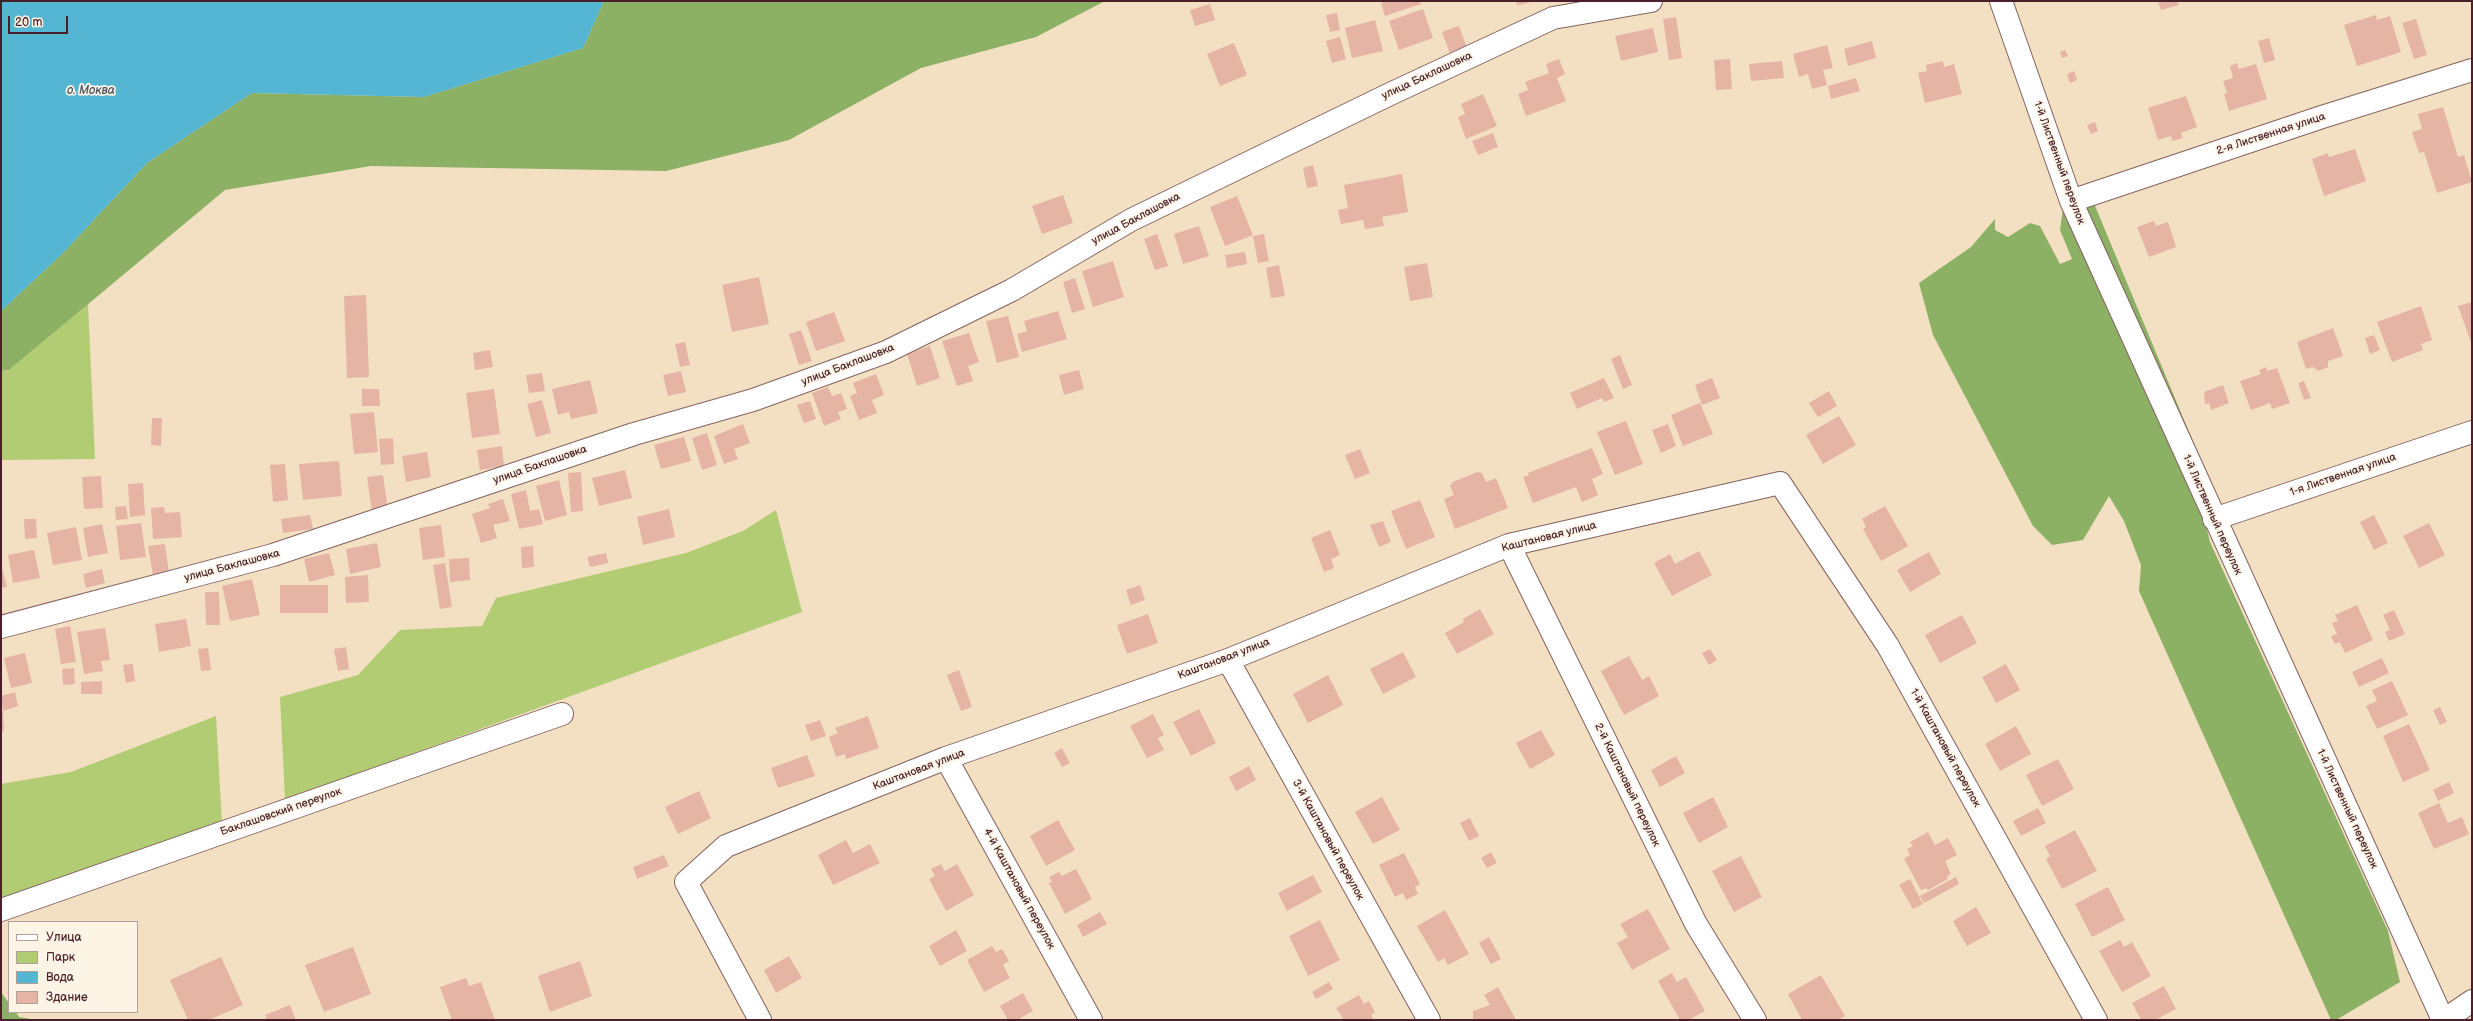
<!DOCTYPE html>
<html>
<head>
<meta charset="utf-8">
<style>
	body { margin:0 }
	#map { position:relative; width:2473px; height:1021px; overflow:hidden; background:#f3e0c3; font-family:"Balsamiq Sans",sans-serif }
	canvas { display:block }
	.frame { position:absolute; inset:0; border:2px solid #4a1f2b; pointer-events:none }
	.legend { position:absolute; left:8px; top:921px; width:130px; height:92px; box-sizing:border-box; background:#fcf5e5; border:1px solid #b59f9b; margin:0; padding:5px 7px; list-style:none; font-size:12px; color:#4a1f2b }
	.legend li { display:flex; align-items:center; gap:8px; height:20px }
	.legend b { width:20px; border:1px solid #b59f9b }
	.scale { position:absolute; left:8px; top:16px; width:60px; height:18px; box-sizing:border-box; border:2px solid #4a1f2b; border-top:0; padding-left:5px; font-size:12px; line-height:14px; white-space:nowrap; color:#4a1f2b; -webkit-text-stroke:3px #fcf5e5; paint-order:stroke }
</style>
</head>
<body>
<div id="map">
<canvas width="2473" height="1021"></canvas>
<div class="frame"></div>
<ul class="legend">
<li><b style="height:5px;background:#fff"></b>Улица</li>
<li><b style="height:11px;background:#b1cc72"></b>Парк</li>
<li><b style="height:11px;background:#54b6d2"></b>Вода</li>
<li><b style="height:11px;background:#e5b4a4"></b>Здание</li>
</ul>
<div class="scale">20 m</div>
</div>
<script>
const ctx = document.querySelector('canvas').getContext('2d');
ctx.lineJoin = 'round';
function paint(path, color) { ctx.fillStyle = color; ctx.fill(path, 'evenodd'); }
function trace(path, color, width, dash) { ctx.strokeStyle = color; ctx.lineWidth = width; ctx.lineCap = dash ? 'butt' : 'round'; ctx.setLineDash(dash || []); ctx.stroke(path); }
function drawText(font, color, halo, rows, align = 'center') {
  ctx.font = font + ' "Balsamiq Sans",sans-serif'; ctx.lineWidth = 3.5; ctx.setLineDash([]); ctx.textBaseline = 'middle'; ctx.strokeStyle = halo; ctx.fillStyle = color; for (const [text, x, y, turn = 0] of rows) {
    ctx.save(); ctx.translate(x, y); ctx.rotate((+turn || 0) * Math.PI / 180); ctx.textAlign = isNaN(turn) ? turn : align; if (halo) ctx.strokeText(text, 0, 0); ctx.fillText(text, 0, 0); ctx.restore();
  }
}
paint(new Path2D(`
	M 88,304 L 95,459 L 1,460 L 1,371 L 9,370 Z
	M 776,510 L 802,612 L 285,800 L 280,697 L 358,675 L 400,630 L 482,626 L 496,598 L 686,553 L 743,531 Z
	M 216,716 L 222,824 L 2,904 L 1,784 L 71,772 Z`), '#b1cc72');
paint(new Path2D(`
	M 604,1 L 1105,1 L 1036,37 L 921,68 L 789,140 L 666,171 L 371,166 L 225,190 L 9,370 L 1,371 L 1,311 L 62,254 L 147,163 L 252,93 L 424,97 L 583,48 Z
	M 2093,201 L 2209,480 L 2203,513 L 2210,542 L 2388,931 L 2400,982 L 2336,1020 L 2331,1020 L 2139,591 L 2141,565 L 2124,521 L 2109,496 L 2083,540 L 2052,545 L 2033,526 L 1933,335 L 1919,283 L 1971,247 L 1995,219 L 1995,230 L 2008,237 L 2030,223 L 2040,226 L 2060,264 L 2072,259 L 2060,230 L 2063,208 Z
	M 1,992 L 9,1003 L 9,1012 L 16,1012 L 19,1017 L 37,1020 L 1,1020 Z`), '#8cb064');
paint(new Path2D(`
	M 1,1 L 604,1 L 583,48 L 424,97 L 252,93 L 147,163 L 62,254 L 1,311 Z`), '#54b6d2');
paint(new Path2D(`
	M 1386,1 L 1420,1 L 1421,4 L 1385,16 L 1381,3 Z
	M 1516,1 L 1529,1 L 1529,3 L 1517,5 Z
	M 2158,1 L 2177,1 L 2179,5 L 2161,10 Z
	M 1210,4 L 1215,20 L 1195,26 L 1190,10 Z
	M 1423,9 L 1433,38 L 1399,50 L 1389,21 Z
	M 1337,13 L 1340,30 L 1330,32 L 1326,15 Z
	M 2376,15 L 2377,20 L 2390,16 L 2401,52 L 2357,66 L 2344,25 Z
	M 1676,17 L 1682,58 L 1669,60 L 1663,19 Z
	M 2416,19 L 2427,55 L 2414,59 L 2402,23 Z
	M 1375,20 L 1383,51 L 1352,58 L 1345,28 Z
	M 1459,26 L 1467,48 L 1450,54 L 1442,32 Z
	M 1653,28 L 1658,52 L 1621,61 L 1615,36 Z
	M 1340,37 L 1346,59 L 1332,63 L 1326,41 Z
	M 2269,38 L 2275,60 L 2264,63 L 2258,41 Z
	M 1872,41 L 1876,58 L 1848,66 L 1844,49 Z
	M 1234,43 L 1247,75 L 1220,86 L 1207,54 Z
	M 1827,45 L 1833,68 L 1823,70 L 1827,85 L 1812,89 L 1808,74 L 1799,77 L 1793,54 Z
	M 2065,50 L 2068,56 L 2062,58 L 2060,52 Z
	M 1559,59 L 1565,74 L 1557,78 L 1566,101 L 1526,116 L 1518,94 L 1528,90 L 1525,82 L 1549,73 L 1546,64 Z
	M 1730,59 L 1732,89 L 1716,90 L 1714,60 Z
	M 1782,61 L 1784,78 L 1751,81 L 1749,64 Z
	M 1943,61 L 1944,67 L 1954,64 L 1962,94 L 1925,103 L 1918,73 L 1927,71 L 1926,65 Z
	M 2237,63 L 2239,69 L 2256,64 L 2267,99 L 2229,111 L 2224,94 L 2227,93 L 2223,81 L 2233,78 L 2230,66 Z
	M 2074,71 L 2077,80 L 2070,83 L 2067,74 Z
	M 1856,78 L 1860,91 L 1831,99 L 1828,86 Z
	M 1483,94 L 1497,126 L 1466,139 L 1458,117 L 1465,114 L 1461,104 Z
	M 2186,96 L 2197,127 L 2181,133 L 2183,138 L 2172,141 L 2171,136 L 2158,140 L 2148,108 Z
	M 2443,107 L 2458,157 L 2464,155 L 2472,182 L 2437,193 L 2424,152 L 2419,153 L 2412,132 L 2422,129 L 2418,114 Z
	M 2095,122 L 2098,131 L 2091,134 L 2087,125 Z
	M 1493,133 L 1498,147 L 1478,155 L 1472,141 Z
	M 2355,149 L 2366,181 L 2324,196 L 2312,159 L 2328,153 L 2329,157 Z
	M 1313,165 L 1318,186 L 1307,188 L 1303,168 Z
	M 1402,174 L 1408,212 L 1382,217 L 1384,226 L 1365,229 L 1363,220 L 1341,224 L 1338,210 L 1348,208 L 1344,185 Z
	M 1063,195 L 1073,223 L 1042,234 L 1032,206 Z
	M 1237,196 L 1253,235 L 1225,246 L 1210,207 Z
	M 2154,221 L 2156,226 L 2168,222 L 2176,247 L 2149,257 L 2137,227 Z
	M 1199,226 L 1209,256 L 1183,264 L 1174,234 Z
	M 1157,234 L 1168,266 L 1155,270 L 1144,239 Z
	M 1264,234 L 1269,261 L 1258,263 L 1253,236 Z
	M 1245,252 L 1247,264 L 1227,268 L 1225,255 Z
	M 1113,261 L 1124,297 L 1093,307 L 1082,271 Z
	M 1427,263 L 1433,297 L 1410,301 L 1404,267 Z
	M 1279,265 L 1285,296 L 1271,298 L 1266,268 Z
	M 759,277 L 769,324 L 732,332 L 722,285 Z
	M 1075,278 L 1085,309 L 1072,313 L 1063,282 Z
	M 366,295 L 369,377 L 347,378 L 344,296 Z
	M 2472,302 L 2472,345 L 2458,306 Z
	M 2421,306 L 2432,340 L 2421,344 L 2423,350 L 2392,362 L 2377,322 Z
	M 1058,311 L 1067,339 L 1022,352 L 1017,334 L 1027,331 L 1024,321 Z
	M 834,312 L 845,341 L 816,351 L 806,322 Z
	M 1008,316 L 1019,357 L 997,363 L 986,321 Z
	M 2333,328 L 2343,356 L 2328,361 L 2328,367 L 2318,371 L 2313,367 L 2306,369 L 2297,342 Z
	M 801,330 L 812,361 L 799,365 L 789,334 Z
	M 969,333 L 979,362 L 968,366 L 973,381 L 957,386 L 942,341 Z
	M 2374,335 L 2380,350 L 2370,354 L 2365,338 Z
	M 685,342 L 690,365 L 680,367 L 675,344 Z
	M 930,346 L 940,378 L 917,386 L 907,354 Z
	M 490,350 L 493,367 L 475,370 L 473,353 Z
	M 1620,355 L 1632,385 L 1623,389 L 1611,359 Z
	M 2266,367 L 2267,371 L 2277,368 L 2290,403 L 2272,409 L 2270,403 L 2251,410 L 2240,381 L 2261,374 L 2259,370 Z
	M 1079,370 L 1084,389 L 1064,395 L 1059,375 Z
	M 681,371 L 686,392 L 668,396 L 663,375 Z
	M 542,373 L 545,391 L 529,393 L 526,375 Z
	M 876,374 L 884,395 L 872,400 L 877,413 L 859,420 L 850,396 L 857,393 L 853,383 Z
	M 1604,378 L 1614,398 L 1604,402 L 1602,398 L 1577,409 L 1570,393 Z
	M 1712,378 L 1720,398 L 1702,405 L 1695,385 Z
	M 590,380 L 598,413 L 571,419 L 569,412 L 558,415 L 552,389 Z
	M 2304,381 L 2311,398 L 2304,400 L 2298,383 Z
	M 2223,385 L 2229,403 L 2211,410 L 2209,403 L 2205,404 L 2204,392 Z
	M 828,387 L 832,396 L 841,393 L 847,409 L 838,412 L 841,419 L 824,426 L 812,393 Z
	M 362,389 L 379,389 L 380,406 L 362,406 Z
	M 494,389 L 500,434 L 472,438 L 466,393 Z
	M 1829,391 L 1837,406 L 1818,417 L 1809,403 Z
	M 542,400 L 551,433 L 536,437 L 527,404 Z
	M 810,401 L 816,419 L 804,423 L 797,405 Z
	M 1700,403 L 1713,434 L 1683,446 L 1671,415 Z
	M 374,412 L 378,452 L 354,454 L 350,414 Z
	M 1839,416 L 1856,445 L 1823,464 L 1806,435 Z
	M 152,418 L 162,418 L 161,446 L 151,445 Z
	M 1626,421 L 1643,464 L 1615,475 L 1597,432 Z
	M 743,424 L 750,443 L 734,449 L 738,459 L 724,464 L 714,436 Z
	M 1668,424 L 1676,446 L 1661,453 L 1652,430 Z
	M 707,433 L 717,465 L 702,470 L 692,438 Z
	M 684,437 L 691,461 L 661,469 L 654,445 Z
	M 393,438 L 394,464 L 381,465 L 379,439 Z
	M 502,446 L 504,466 L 480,470 L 477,450 Z
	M 1592,448 L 1603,474 L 1592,479 L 1598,495 L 1582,502 L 1576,487 L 1533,503 L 1523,477 L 1529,475 L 1528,473 Z
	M 1360,449 L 1370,473 L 1355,479 L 1345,455 Z
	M 427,452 L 431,477 L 406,482 L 402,456 Z
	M 339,461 L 342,496 L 303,500 L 299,464 Z
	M 285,464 L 288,500 L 273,502 L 270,465 Z
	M 625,470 L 632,498 L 599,506 L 592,478 Z
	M 581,472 L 583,511 L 571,512 L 568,473 Z
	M 1477,472 L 1482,473 L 1486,482 L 1496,478 L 1508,508 L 1455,529 L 1444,499 L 1454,495 L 1450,486 L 1453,482 Z
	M 383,475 L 388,510 L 372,512 L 367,477 Z
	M 101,476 L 103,508 L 84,509 L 82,477 Z
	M 559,480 L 567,515 L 545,521 L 536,486 Z
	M 143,483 L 145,515 L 130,517 L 128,484 Z
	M 526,490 L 530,511 L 539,509 L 543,524 L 519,529 L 511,494 Z
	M 503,499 L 510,521 L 493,525 L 497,538 L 481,543 L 472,514 L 490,508 L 488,504 Z
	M 1420,500 L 1435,537 L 1406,549 L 1391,511 Z
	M 126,506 L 128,519 L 116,520 L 115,507 Z
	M 1885,506 L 1908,546 L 1881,561 L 1863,529 L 1866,527 L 1862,519 Z
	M 164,507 L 165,513 L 180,512 L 182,537 L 153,539 L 151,508 Z
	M 669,509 L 675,537 L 643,545 L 637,517 Z
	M 310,515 L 313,529 L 283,533 L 281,519 Z
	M 2374,515 L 2388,543 L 2374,550 L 2360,522 Z
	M 24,519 L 36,519 L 37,538 L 25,539 Z
	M 1383,521 L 1391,542 L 1379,547 L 1370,525 Z
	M 141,523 L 146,557 L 120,560 L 116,526 Z
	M 2429,523 L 2445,555 L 2419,568 L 2403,536 Z
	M 102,524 L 108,553 L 88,557 L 83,528 Z
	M 441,525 L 445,557 L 423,560 L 419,528 Z
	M 76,527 L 82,560 L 53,565 L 47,533 Z
	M 1330,530 L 1340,555 L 1331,559 L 1334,568 L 1324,572 L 1311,538 Z
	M 377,543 L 381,567 L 350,574 L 346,549 Z
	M 165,544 L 169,573 L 153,575 L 148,546 Z
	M 533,546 L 534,567 L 522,568 L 521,547 Z
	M 34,550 L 40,578 L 13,583 L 8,555 Z
	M 1699,551 L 1712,575 L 1672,596 L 1654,563 L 1670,554 L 1675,564 Z
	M 1929,552 L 1941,574 L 1910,592 L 1897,570 Z
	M 329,553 L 335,575 L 309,582 L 304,559 Z
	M 606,553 L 608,563 L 590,567 L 587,557 Z
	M 469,558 L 470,580 L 450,582 L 449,559 Z
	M 445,563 L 452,607 L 440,609 L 433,565 Z
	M 1,564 L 7,587 L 1,588 Z
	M 102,569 L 105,583 L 86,588 L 83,574 Z
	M 368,575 L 369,602 L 346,603 L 345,577 Z
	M 252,579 L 260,615 L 230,621 L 222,586 Z
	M 280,585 L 328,585 L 328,613 L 280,613 Z
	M 1140,585 L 1145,600 L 1131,605 L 1126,590 Z
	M 205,592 L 219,592 L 220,625 L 206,625 Z
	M 2357,605 L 2373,640 L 2345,653 L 2340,642 L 2335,644 L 2331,636 L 2337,634 L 2332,623 L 2338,621 L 2335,615 Z
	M 1480,609 L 1494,634 L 1457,654 L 1445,633 L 1464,622 L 1463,619 Z
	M 2394,610 L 2405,634 L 2389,641 L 2385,632 L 2390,630 L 2383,615 Z
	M 1148,614 L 1158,643 L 1127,654 L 1117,625 Z
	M 1962,615 L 1977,643 L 1940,663 L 1925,635 Z
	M 186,619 L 191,646 L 159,652 L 155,624 Z
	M 70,626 L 76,662 L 61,664 L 55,629 Z
	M 105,628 L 110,660 L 101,661 L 103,671 L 84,674 L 77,632 Z
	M 346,647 L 349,669 L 338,671 L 334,649 Z
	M 208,648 L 211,670 L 201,671 L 198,649 Z
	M 1710,649 L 1717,660 L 1709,665 L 1702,653 Z
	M 1403,652 L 1416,677 L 1383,694 L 1370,669 Z
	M 25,653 L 32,683 L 11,688 L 4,658 Z
	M 1629,656 L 1642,680 L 1649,676 L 1659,696 L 1624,715 L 1601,671 Z
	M 2382,658 L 2389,673 L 2359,687 L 2352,672 Z
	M 133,664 L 135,681 L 126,683 L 123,665 Z
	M 2006,664 L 2020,690 L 1996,703 L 1982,677 Z
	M 74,668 L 75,684 L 63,685 L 62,669 Z
	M 959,670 L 972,707 L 961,711 L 947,675 Z
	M 1328,675 L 1343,705 L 1308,723 L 1293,694 Z
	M 102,681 L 102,694 L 81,694 L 81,682 Z
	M 2392,681 L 2408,715 L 2377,729 L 2366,706 L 2377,701 L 2372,690 Z
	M 15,692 L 18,706 L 3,711 L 1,696 Z
	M 2440,707 L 2447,722 L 2440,725 L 2433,710 Z
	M 1199,709 L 1216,743 L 1191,756 L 1173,722 Z
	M 1,711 L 3,711 L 4,731 L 1,732 Z
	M 1153,714 L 1164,735 L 1158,738 L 1164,750 L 1147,758 L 1130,726 Z
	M 868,716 L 879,748 L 846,759 L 845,754 L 836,757 L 829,737 L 838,733 L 835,728 Z
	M 820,720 L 826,736 L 811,741 L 805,725 Z
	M 2409,724 L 2430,770 L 2403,782 L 2383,736 Z
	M 2016,726 L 2031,754 L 2000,771 L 1985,744 Z
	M 1541,730 L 1555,755 L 1530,769 L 1516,743 Z
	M 1062,748 L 1070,763 L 1062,767 L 1054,753 Z
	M 807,755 L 815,776 L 778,788 L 771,768 Z
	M 1676,756 L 1685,773 L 1660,787 L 1651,770 Z
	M 2058,759 L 2074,789 L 2042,806 L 2026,775 Z
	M 1249,766 L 1256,780 L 1236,791 L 1229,777 Z
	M 2449,782 L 2454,793 L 2438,801 L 2433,790 Z
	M 699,791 L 711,818 L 678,834 L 665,807 Z
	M 1382,797 L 1400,830 L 1373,844 L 1355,812 Z
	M 1713,797 L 1728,827 L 1699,843 L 1683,813 Z
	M 2439,803 L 2448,823 L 2462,817 L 2469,834 L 2434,849 L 2418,813 Z
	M 2038,808 L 2046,823 L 2021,836 L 2013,821 Z
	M 1470,818 L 1479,836 L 1469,841 L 1460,823 Z
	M 1058,820 L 1075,850 L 1046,866 L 1030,836 Z
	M 2075,830 L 2097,871 L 2062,889 L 2046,859 L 2050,856 L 2045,846 Z
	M 1928,832 L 1935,845 L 1948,838 L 1957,855 L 1945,861 L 1951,874 L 1947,876 L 1948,879 L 1928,890 L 1926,888 L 1921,890 L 1904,859 L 1910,855 L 1907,849 L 1913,846 L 1910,842 Z
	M 846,840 L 853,853 L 870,844 L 880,863 L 833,885 L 818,855 Z
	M 1491,852 L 1497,863 L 1487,868 L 1481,858 Z
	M 1404,853 L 1420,884 L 1415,887 L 1418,894 L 1406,900 L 1403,893 L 1395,897 L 1379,865 Z
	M 664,855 L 669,866 L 637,879 L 633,867 Z
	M 1741,856 L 1762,897 L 1734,912 L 1712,871 Z
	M 941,864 L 945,871 L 957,864 L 974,895 L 946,911 L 929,879 L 935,876 L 931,869 Z
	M 1076,869 L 1092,899 L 1065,914 L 1049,883 L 1052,882 L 1049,877 L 1059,872 L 1062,876 Z
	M 1313,875 L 1322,892 L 1287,911 L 1278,893 Z
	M 1956,877 L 1959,884 L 1924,903 L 1920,896 Z
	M 1910,879 L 1923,904 L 1913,909 L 1899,885 Z
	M 2108,887 L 2125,920 L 2092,937 L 2075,904 Z
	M 1976,907 L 1991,933 L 1967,946 L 1953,921 Z
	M 1648,909 L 1670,949 L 1632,970 L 1617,943 L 1628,937 L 1620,924 Z
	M 1445,910 L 1469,954 L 1448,965 L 1444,958 L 1438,962 L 1417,926 Z
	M 1100,912 L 1107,924 L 1083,937 L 1077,925 Z
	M 1320,920 L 1340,960 L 1308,976 L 1289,936 Z
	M 956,930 L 967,951 L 940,966 L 929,946 Z
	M 1489,937 L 1501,959 L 1491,964 L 1479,943 Z
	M 2120,940 L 2124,947 L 2132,942 L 2151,976 L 2122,992 L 2099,951 Z
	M 992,946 L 996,952 L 1002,949 L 1009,961 L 1003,965 L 1010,978 L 984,992 L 967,960 Z
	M 353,947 L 371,994 L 324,1012 L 305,965 Z
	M 789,956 L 802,978 L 776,993 L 764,970 Z
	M 221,957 L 243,1005 L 209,1020 L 188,1020 L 170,980 Z
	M 580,961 L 592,996 L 550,1012 L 538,976 Z
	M 1672,973 L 1677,982 L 1686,977 L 1705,1011 L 1688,1020 L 1680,1020 L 1658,981 Z
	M 1821,975 L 1845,1016 L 1838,1020 L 1802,1020 L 1788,994 Z
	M 466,978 L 469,986 L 481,982 L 495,1020 L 452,1020 L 440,987 Z
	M 1329,982 L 1333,989 L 1316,999 L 1312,992 Z
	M 2164,986 L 2176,1009 L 2155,1020 L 2141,1020 L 2132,1003 Z
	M 1498,987 L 1516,1020 L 1473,1020 L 1473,1011 L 1490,1005 L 1484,995 Z
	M 1023,993 L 1033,1011 L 1017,1020 L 1008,1020 L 1000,1006 Z
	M 1359,995 L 1364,1004 L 1369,1001 L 1375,1012 L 1371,1015 L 1373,1020 L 1344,1020 L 1336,1008 Z
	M 290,1005 L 296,1020 L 267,1020 L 265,1015 Z`), '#e5b4a4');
const minor = new Path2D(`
	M 2001,1 L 2071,201 L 2443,1020
	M 2071,201 L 2322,117 L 2472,70
	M 2214,519 L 2472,432
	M 1509,545 L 1696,924 L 1755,1020
	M 1,627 L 273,555 L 634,434 L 753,400 L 886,352 L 1012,290 L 1131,220 L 1388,95 L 1553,18 L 1651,1
	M 1228,660 L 1429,1020
	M 946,758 L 1091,1020
	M 1,910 L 562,714
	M 760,1020 L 686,882 L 726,846 L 946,758 L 1228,660 L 1509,545 L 1780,483 L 1888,646 L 2096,1020
	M 2444,1020 L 2472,1001`);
trace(minor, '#856360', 24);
trace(minor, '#fff', 22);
drawText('11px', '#4a1f2b', '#fcf5e5', [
	["улица Баклашовка",1427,76,-25],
	["2-я Лиственная улица",2271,134,-18],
	["1-й Лиственный переулок",2059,163,70],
	["улица Баклашовка",1136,219,-28],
	["улица Баклашовка",848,365,-21],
	["улица Баклашовка",540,465,-19],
	["1-я Лиственная улица",2343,475,-19],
	["1-й Лиственный переулок",2212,515,66],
	["Каштановая улица",1549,537,-14],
	["улица Баклашовка",232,566,-15],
	["Каштановая улица",1224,659,-21],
	["1-й Каштановый переулок",1945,748,61],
	["Каштановая улица",919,770,-21],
	["2-й Каштановый переулок",1627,785,64],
	["1-й Лиственный переулок",2347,809,65],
	["Баклашовский переулок",281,812,-19],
	["3-й Каштановый переулок",1328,840,61],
	["4-й Каштановый переулок",1019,889,61]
]);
drawText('italic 12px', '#4e5465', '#fcf5e5', [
	["о. Моква",91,91]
]);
</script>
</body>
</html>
